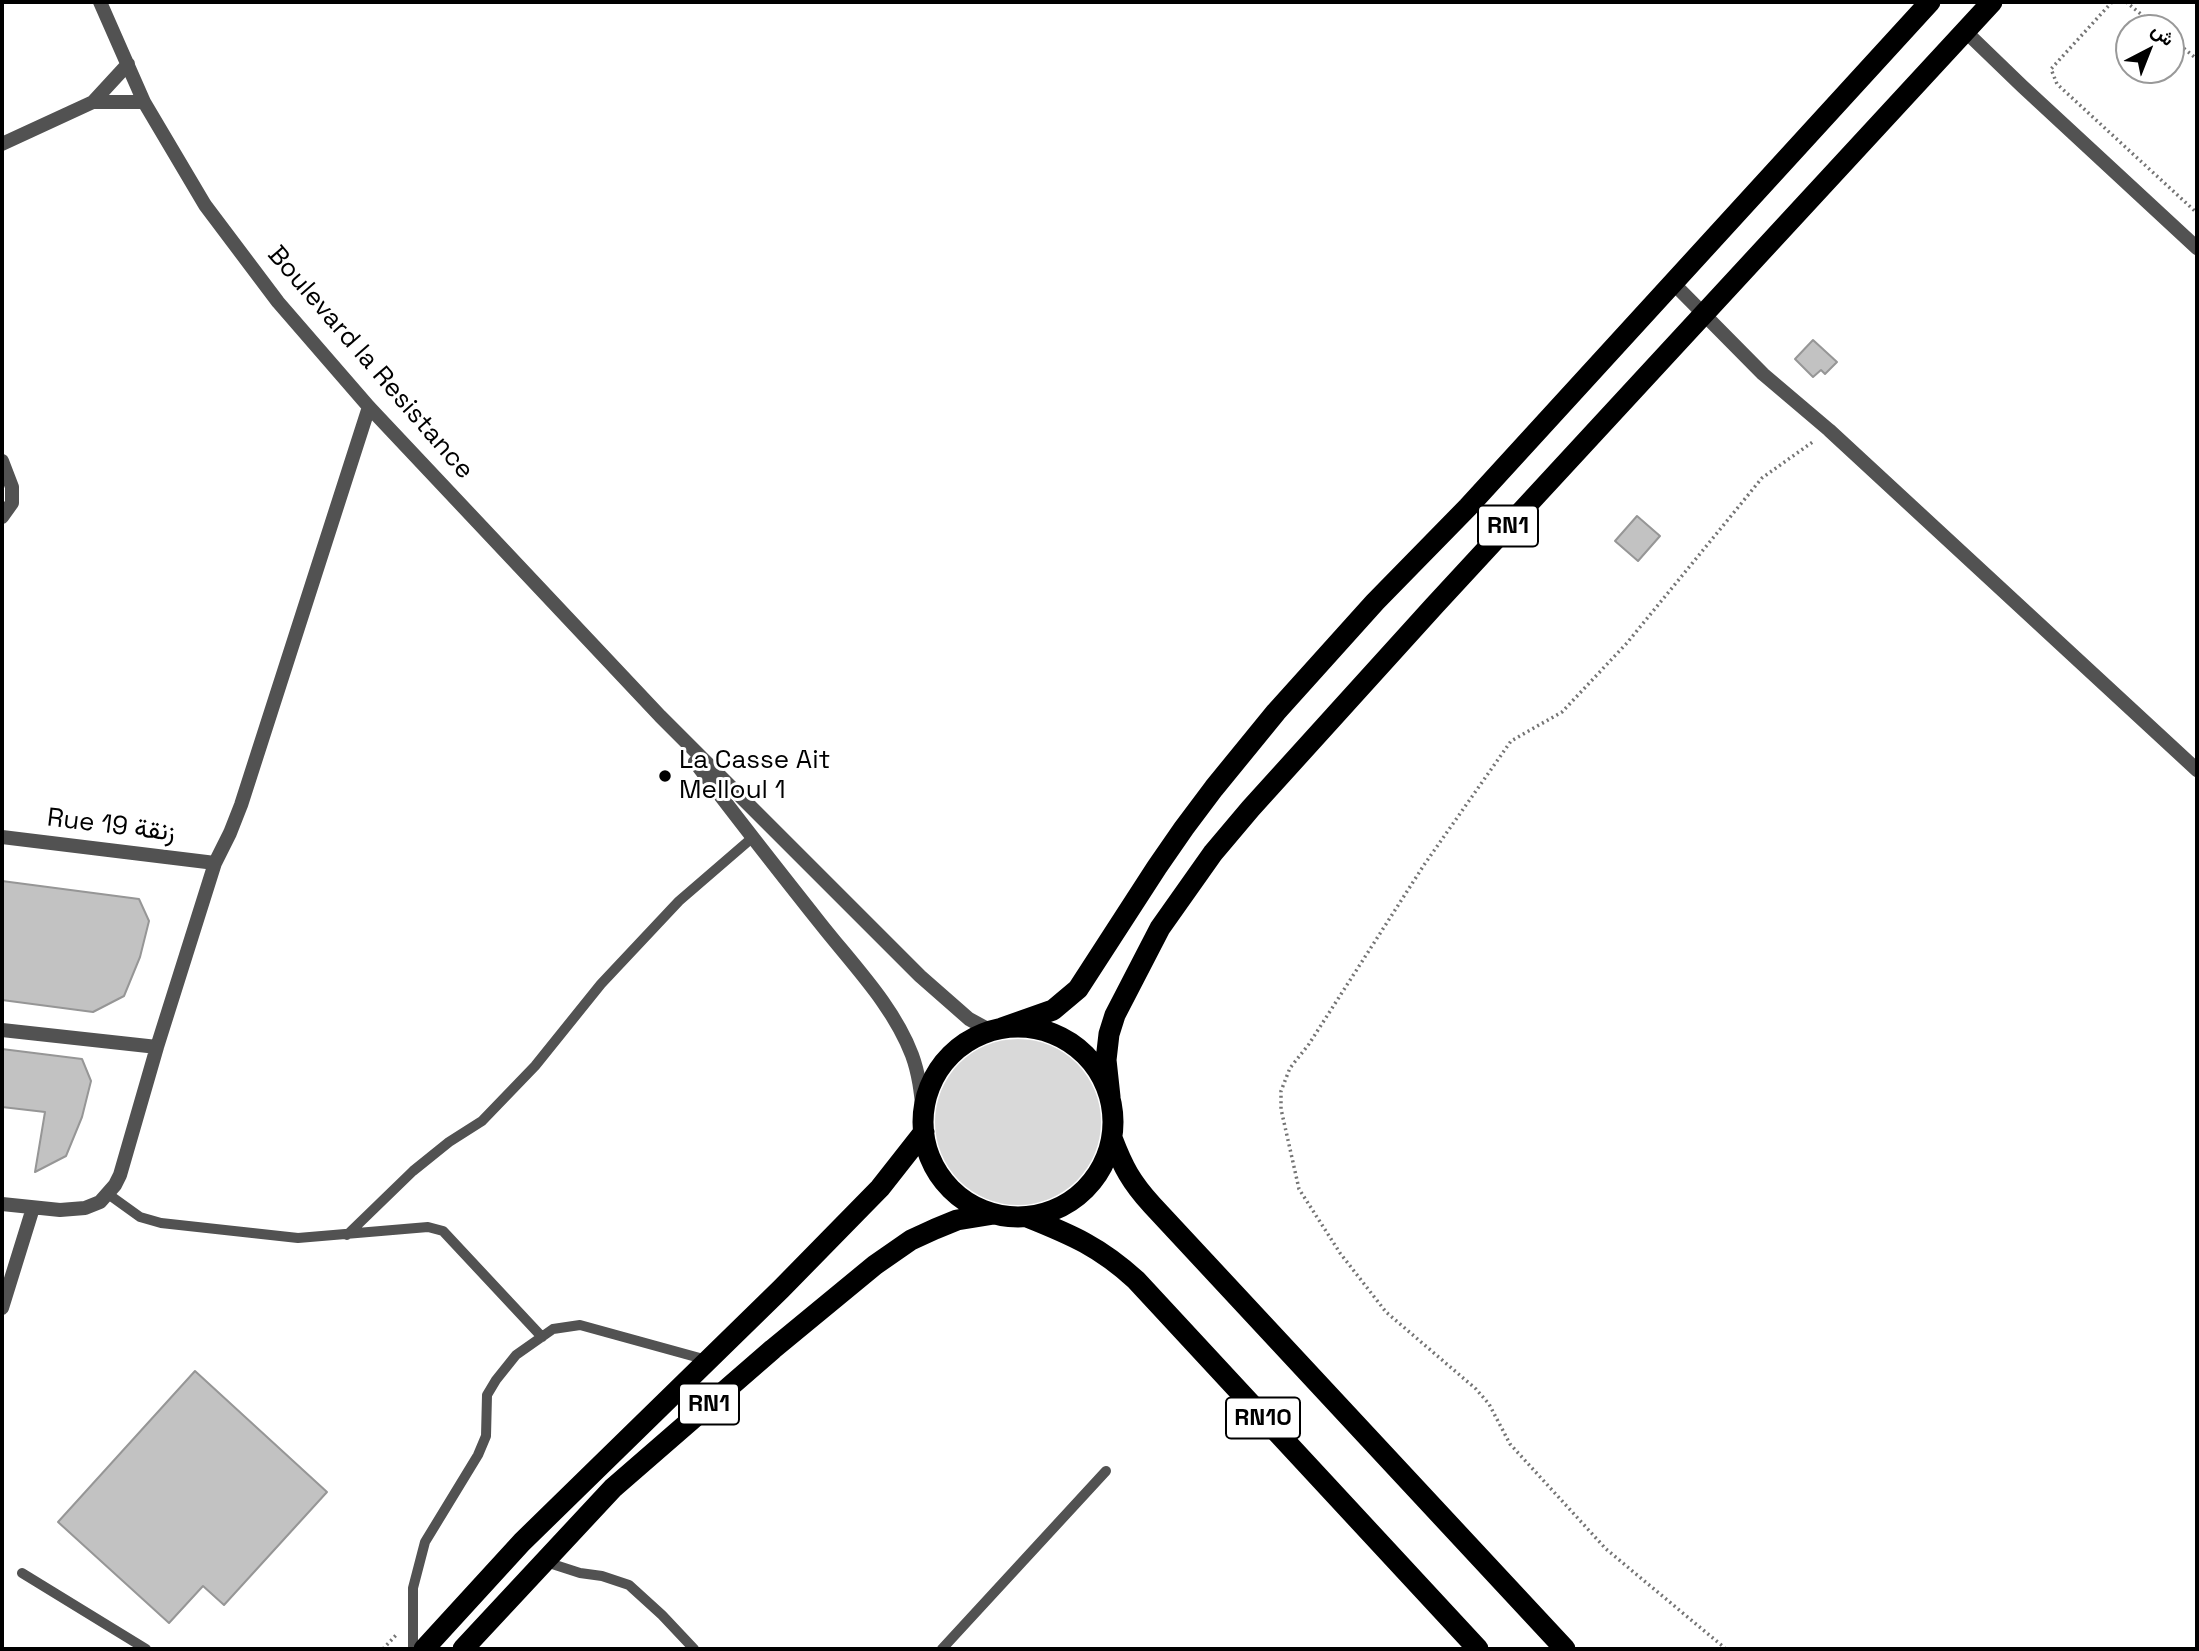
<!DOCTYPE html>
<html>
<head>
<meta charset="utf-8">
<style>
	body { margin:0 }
	#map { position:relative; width:2199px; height:1651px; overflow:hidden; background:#fff; font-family:"Space Grotesk",Vazirmatn,sans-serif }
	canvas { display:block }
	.frame { position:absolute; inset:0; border:4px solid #000; pointer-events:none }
	.north { position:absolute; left:2115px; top:14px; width:70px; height:70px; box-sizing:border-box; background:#fff; border:2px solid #999; border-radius:50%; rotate:42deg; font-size:19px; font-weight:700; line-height:28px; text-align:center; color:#000 }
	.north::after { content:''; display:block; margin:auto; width:24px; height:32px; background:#000; clip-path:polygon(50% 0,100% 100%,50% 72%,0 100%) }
</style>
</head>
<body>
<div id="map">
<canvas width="2199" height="1651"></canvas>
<div class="frame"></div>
<div class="north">ش</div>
</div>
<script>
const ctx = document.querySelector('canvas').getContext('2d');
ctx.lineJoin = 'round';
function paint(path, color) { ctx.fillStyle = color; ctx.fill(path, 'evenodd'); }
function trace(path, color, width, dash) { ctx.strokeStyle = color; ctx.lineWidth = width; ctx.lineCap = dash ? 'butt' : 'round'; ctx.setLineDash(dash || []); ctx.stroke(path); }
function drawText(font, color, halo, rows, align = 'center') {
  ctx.font = font + ' "Space Grotesk",Vazirmatn,sans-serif'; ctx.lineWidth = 6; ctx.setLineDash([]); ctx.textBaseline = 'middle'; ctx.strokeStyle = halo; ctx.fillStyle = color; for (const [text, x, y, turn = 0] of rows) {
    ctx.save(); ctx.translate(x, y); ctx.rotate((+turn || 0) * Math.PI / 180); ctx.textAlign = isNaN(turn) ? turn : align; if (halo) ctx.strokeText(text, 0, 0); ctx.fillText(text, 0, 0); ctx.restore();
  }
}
paint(new Path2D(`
	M935 1122a83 83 0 1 1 166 0a83 83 0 1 1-166 0Z`), '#d9d9d9');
const building = new Path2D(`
	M 1813,340 L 1837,362 L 1825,374 L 1821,370 L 1813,377 L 1795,359 Z
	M 1637,516 L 1660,536 L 1638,561 L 1615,541 Z
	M 2,881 L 139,899 L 149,921 L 140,957 L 124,996 L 93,1012 L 2,1000 Z
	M 2,1049 L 82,1059 L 91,1081 L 82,1117 L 66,1156 L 35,1172 L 45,1112 L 2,1107 Z
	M 195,1371 L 327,1492 L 224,1605 L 203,1586 L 169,1623 L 58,1522 Z`);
paint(building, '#c2c2c2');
trace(building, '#969696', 2);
trace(new Path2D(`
	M 2112,2 L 2051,69 L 2057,84 L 2197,213
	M 2126,2 L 2158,28
	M 2171,38 L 2197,59
	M 383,1649 L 398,1633
	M 1726,1649 L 1606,1549 L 1510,1444 L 1489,1404 L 1476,1389 L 1386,1312 L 1340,1253 L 1299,1189 L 1281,1109 L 1281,1091 L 1290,1068 L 1309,1044 L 1424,865 L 1511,741 L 1562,712 L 1627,643 L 1762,478 L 1814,441`), '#747474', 3.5, [2, 3.5]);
trace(new Path2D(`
	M 108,1194 L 140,1217 L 161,1223 L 298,1238 L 428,1227 L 443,1231 L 542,1337
	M 347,1235 L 413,1171 L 449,1142 L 482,1121 L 535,1066 L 601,984 L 679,901 L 752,838
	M 546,1562 L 580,1573 L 602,1576 L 629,1585 L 662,1615 L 694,1649
	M 22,1573 L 146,1649
	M 413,1649 L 413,1588 L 425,1542 L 478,1455 L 486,1436 L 487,1395 L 496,1380 L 516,1355 L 553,1329 L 580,1325 L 707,1360
	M 942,1649 L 1106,1471`), '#525252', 10);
trace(new Path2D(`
	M 100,2 L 144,102 L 205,205 L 278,302 L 369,407 L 660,716 L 920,976 L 969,1019 L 991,1031
	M 1965,31 L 2022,86 L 2197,248
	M 93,102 L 144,102
	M 2,144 L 93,102 L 128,64
	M 1673,283 L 1763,374 L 1829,430 L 2197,770
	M 2,461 L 12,487 L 12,503 L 2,517
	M 695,762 C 736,817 778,870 820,923 C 853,965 893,1005 912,1055 C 919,1074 921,1093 923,1113
	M 2,837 L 215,863
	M 2,1030 L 157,1047
	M 2,1204 L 60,1210 L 85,1208 L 100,1202 L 115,1185 L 120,1175 L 157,1047 L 215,863 L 230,833 L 241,805 L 369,407
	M 2,1308 L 33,1208`), '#525252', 14);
trace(new Path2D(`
	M923 1122a95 95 0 1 1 190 0a95 95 0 1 1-190 0Z
	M 1002,1028 L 1053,1010 L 1078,989 L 1157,867 L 1184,828 L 1214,788 L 1276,712 L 1375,602 L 1468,507 L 1930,2
	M 1110,1097 L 1106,1060 L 1109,1034 L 1115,1015 L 1160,928 L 1213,853 L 1251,808 L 1434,606 L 1992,2
	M 1112,1138 C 1123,1167 1131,1182 1152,1205 L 1565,1649
	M 1027,1217 C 1072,1235 1100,1247 1136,1280 L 1478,1649
	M 424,1649 L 522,1542 L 781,1289 L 880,1188 L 924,1132
	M 463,1649 L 613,1488 L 773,1349 L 875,1265 L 911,1240 L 935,1229 L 957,1220 L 994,1214`), '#000', 21);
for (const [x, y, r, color] of [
	[665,776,7,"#000"]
]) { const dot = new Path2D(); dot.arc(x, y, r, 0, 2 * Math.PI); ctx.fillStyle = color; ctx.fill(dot); trace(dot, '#fff', 2.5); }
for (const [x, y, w] of [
	[1508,526,60],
	[709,1404,60],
	[1263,1418,74]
]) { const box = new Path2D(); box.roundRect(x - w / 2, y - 20.5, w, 41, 5); ctx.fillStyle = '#fff'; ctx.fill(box); trace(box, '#000', 2); }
drawText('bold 24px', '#000', null, [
	["RN1",1508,526],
	["RN1",709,1404],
	["RN10",1263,1418]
]);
drawText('26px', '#000', '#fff', [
	["Boulevard la Resistance",370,363,49],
	["Rue 19 زنقة",111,826,7]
]);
drawText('26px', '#000', '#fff', [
	["La Casse Ait",679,761],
	["Melloul 1",679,791]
], 'left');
</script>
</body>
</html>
